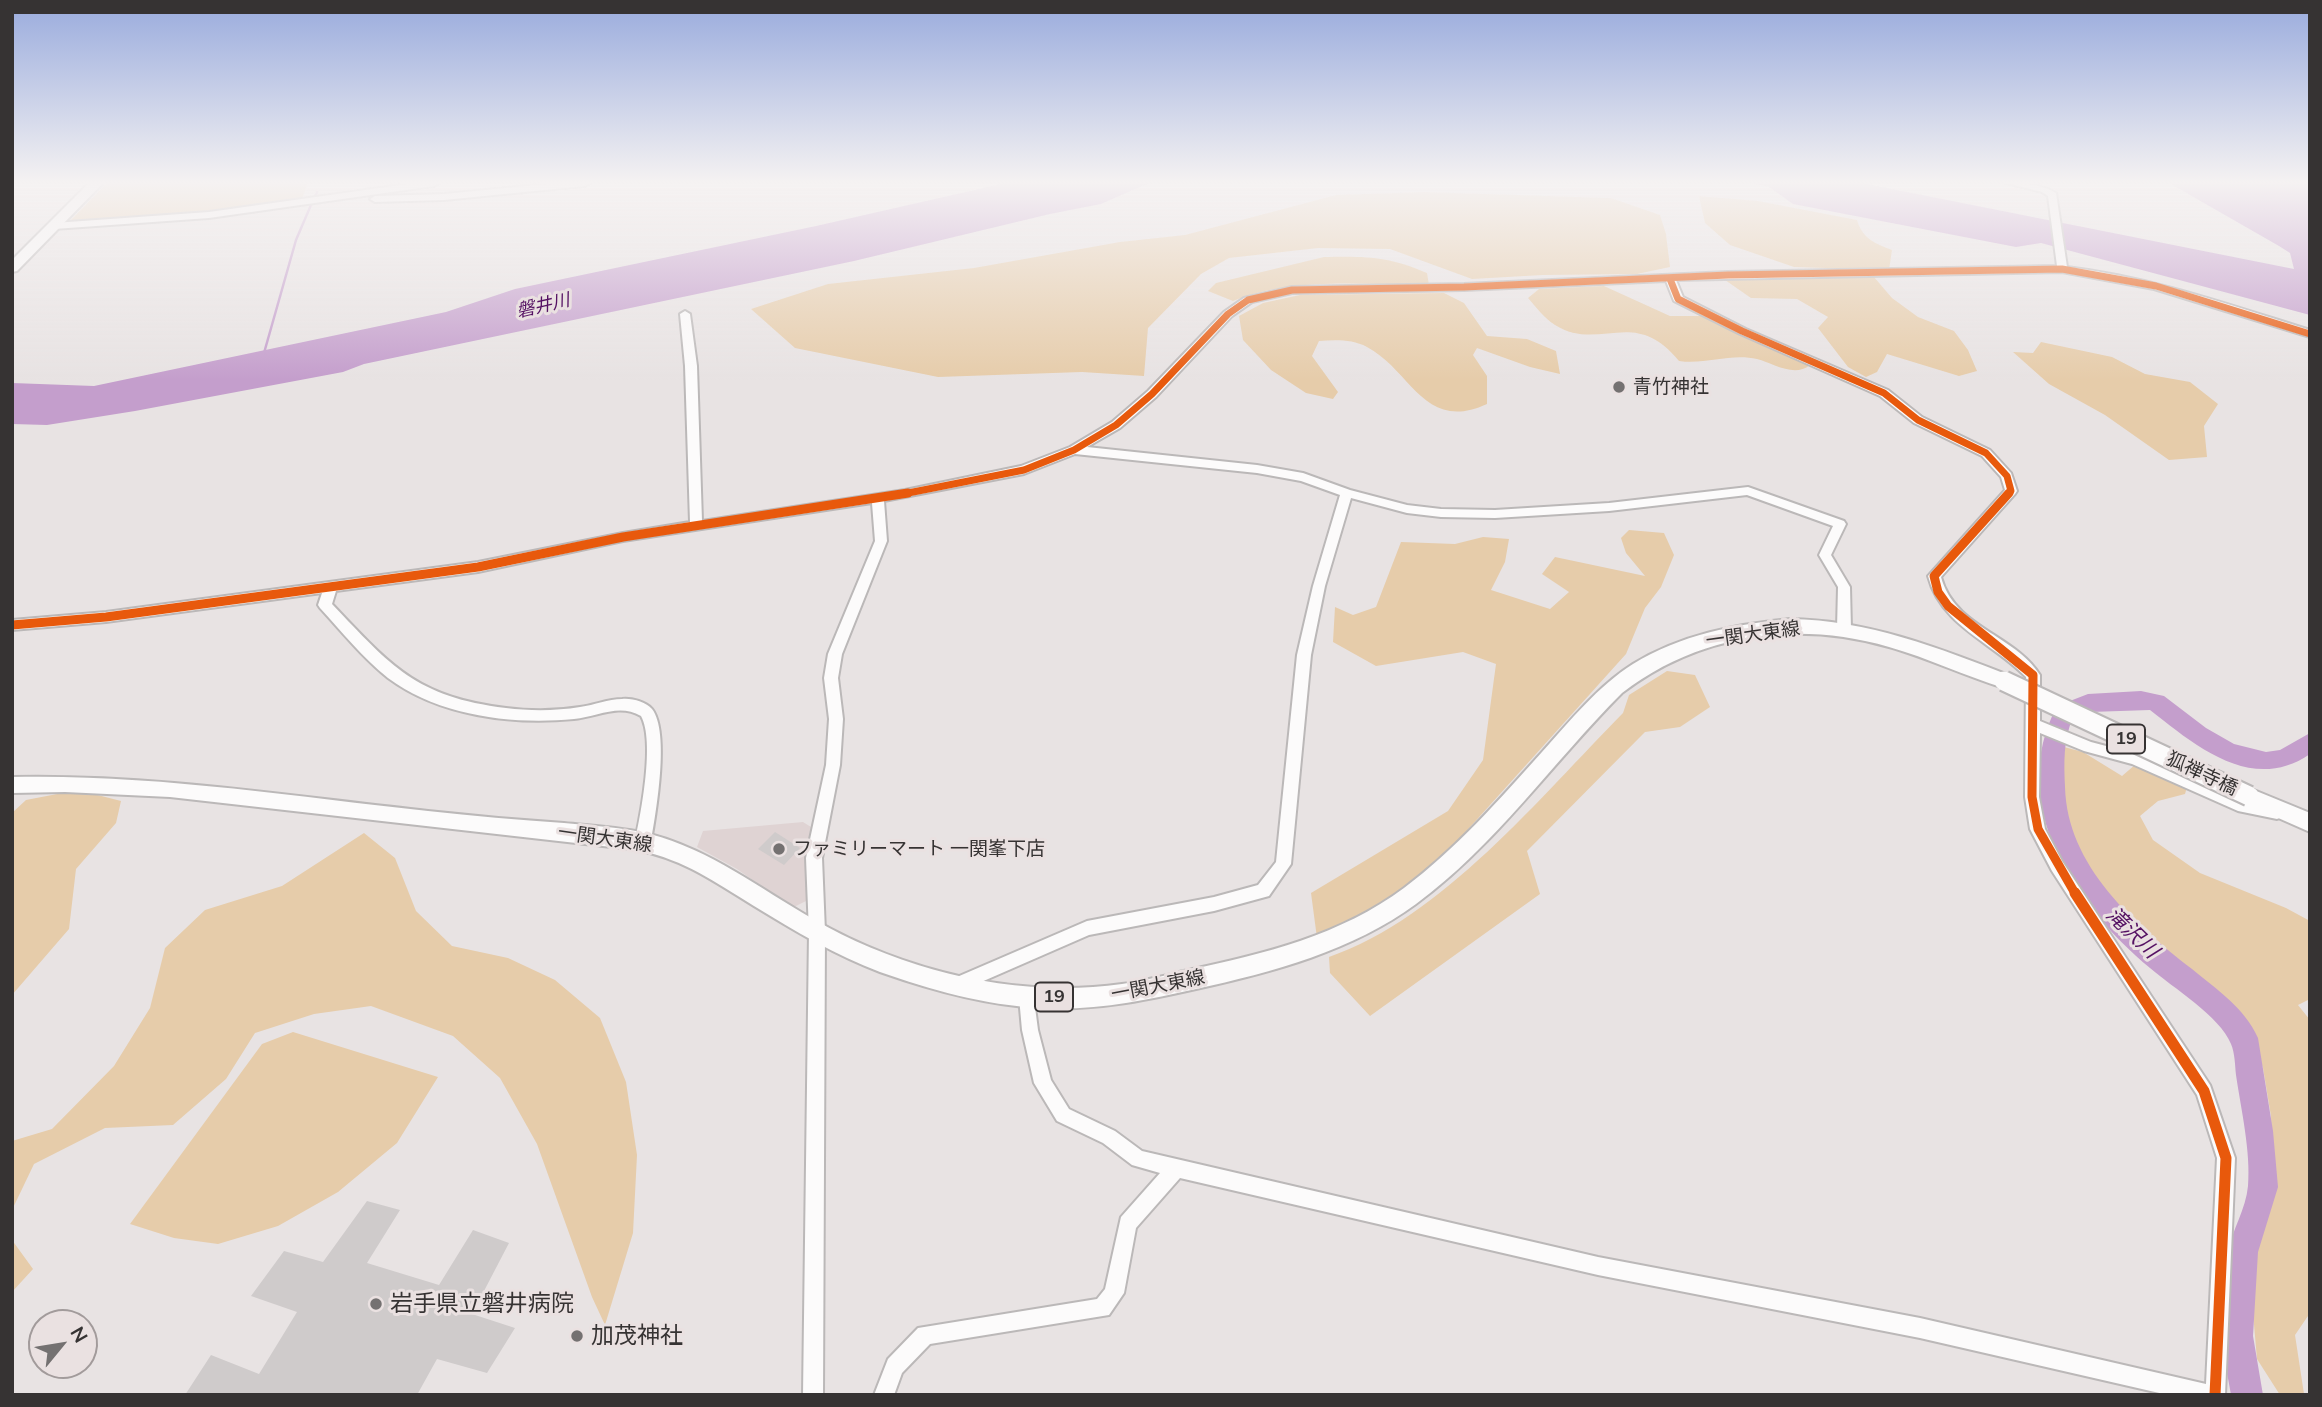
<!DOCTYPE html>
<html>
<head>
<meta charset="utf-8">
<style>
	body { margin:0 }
	#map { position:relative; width:2322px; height:1407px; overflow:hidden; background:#e8e3e3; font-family:Mulish,sans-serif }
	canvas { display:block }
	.frame { position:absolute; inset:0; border:14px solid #363333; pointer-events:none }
	.north { position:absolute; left:28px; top:1309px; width:70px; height:70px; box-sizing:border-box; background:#eae1e1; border:2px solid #a29b9b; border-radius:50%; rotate:60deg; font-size:19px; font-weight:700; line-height:28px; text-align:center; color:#363333 }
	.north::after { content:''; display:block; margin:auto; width:24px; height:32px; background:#747171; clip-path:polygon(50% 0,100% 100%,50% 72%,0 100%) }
</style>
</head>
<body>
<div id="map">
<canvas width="2322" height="1407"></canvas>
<div class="frame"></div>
<div class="north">N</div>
</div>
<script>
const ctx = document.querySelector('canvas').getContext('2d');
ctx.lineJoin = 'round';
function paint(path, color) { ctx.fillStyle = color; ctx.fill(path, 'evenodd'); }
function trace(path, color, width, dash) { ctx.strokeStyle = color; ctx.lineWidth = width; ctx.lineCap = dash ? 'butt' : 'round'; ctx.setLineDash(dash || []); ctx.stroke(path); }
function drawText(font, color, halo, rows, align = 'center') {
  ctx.font = font + ' Mulish,"Noto Sans JP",sans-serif'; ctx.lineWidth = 6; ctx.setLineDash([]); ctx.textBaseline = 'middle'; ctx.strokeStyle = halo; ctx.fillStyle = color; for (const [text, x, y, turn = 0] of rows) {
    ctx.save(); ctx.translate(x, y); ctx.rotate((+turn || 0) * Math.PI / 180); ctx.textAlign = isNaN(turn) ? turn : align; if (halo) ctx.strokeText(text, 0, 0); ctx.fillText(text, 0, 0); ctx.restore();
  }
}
paint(new Path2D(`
	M 803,822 L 811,827 L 806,901 L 792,908 L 737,869 L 697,847 L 703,831 Z`), '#dfd3d3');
paint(new Path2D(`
	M 107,183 L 308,183 L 302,199 L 188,214 L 69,222 Z
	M 1424,192 L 1611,198 L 1660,215 L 1666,234 L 1670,267 L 1637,274 L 1543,275 L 1472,279 L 1390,249 L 1318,248 L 1229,258 L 1201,274 L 1148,328 L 1144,376 L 1082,372 L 938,377 L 795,348 L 751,309 L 828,284 L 974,268 L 1120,242 L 1185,235 L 1336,195 Z
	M 1699,196 L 1758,201 L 1857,220 C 1863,239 1874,243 1892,250 L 1889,270 L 1794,267 L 1730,245 L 1705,223 Z
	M 1324,257 C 1364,256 1389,256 1427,273 L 1429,285 C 1364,285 1293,276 1233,301 L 1208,291 L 1216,283 Z
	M 1804,277 L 1874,277 L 1892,298 L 1918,317 L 1954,331 L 1968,350 L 1977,371 L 1959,376 L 1887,354 L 1877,372 L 1866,377 L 1848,367 L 1818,328 L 1828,317 L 1797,299 L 1751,298 L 1725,280 Z
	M 1604,286 L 1670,316 L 1701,316 L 1810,365 C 1794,378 1773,363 1757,359 C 1730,353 1706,365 1679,361 C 1634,305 1600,353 1555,325 C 1545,319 1536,307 1528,298 L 1539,289 Z
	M 1444,293 L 1464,303 L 1487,336 L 1527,339 L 1556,351 L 1560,374 L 1530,367 L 1477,348 L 1473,355 L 1487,376 L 1487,404 C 1424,433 1412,371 1367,347 C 1352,339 1335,340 1319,341 L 1312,356 L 1338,392 L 1333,399 L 1306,393 L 1271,370 L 1243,340 L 1239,316 L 1263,303 L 1300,295 Z
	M 2041,342 L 2112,357 L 2145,374 L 2190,382 L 2218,404 L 2204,426 L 2207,457 L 2169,460 L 2105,415 L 2049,384 L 2013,352 L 2033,353 Z
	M 1629,530 L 1664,533 L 1674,555 L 1661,587 L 1645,608 L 1626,654 L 1417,886 L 1317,938 L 1311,893 L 1448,811 L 1483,760 L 1496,664 L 1463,652 L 1376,666 L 1333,642 L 1335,607 L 1353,615 L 1376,607 L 1401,542 L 1455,544 L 1483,537 L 1509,539 L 1505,562 L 1491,590 L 1550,609 L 1569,592 L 1542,574 L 1555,557 L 1645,576 L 1626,553 L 1621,538 Z
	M 1667,671 L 1695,675 L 1710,707 L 1680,727 L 1645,732 L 1527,851 L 1540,894 L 1370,1016 L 1330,973 L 1329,957 C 1442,918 1540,797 1623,713 L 1629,695 Z
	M 2064,747 L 2083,752 L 2122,776 L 2136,764 L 2189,780 L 2185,794 L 2158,801 L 2140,816 L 2153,840 L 2200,873 L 2286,908 L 2310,921 L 2310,999 L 2298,1005 L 2310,1020 L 2310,1313 L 2295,1335 L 2304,1394 L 2280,1395 L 2257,1359 L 2249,1267 L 2272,1161 L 2271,1116 L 2263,1068 L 2248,1028 L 2226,1002 L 2125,913 L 2094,880 L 2071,831 L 2060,787 L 2060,749 Z
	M 78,790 L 121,801 L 116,823 L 76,869 L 69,929 L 12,995 L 12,813 L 26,800 Z
	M 364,833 L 395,858 L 416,911 L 452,946 L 508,958 L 555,980 L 600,1018 L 626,1082 L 637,1155 L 633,1233 L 605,1325 L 592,1297 L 537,1144 L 500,1078 L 453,1036 L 371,1006 L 314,1014 L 255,1033 L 226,1079 L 173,1125 L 105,1128 L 34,1164 L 12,1210 L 12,1141 L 52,1129 L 114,1066 L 150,1008 L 165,948 L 205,910 L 282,886 Z
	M 293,1032 L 438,1077 L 397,1143 L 338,1192 L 278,1226 L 218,1244 L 174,1238 L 130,1224 L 262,1044 Z
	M 12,1240 L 33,1269 L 12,1292 Z`), '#e6ccaa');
paint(new Path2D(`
	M 1005,183 L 1149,183 L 1101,204 L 1050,214 L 854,261 L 364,364 L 343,372 L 135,411 L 47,425 L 12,424 L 12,383 L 94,386 L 446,312 L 515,289 L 816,226 Z
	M 1751,183 L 1862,183 L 2294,269 L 2290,253 L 2279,246 L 2169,183 L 2310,183 L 2310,315 L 2041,243 L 2016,247 L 1793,204 L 1769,187 Z`), '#c49ecc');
trace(new Path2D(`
	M 315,197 L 317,192
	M 264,353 L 296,240 L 311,205`), '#c49ecc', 2.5);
paint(new Path2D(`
	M 2141,691 L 2164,696 L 2206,728 L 2234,744 L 2266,752 L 2280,750 L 2310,733 L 2310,754 C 2252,794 2196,746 2150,710 L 2090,712 L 2073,718 C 2063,739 2064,764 2065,787 C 2067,866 2134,924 2192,969 C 2216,989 2245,1008 2258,1038 L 2273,1131 L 2278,1187 L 2258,1252 L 2253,1336 L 2263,1395 L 2231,1395 C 2228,1376 2223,1356 2221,1337 C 2220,1314 2223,1276 2228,1252 C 2232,1230 2246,1209 2248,1186 C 2251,1152 2241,1109 2236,1075 C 2235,1066 2235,1053 2231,1044 C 2220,1016 2173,988 2150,968 C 2075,905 2005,805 2057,706 L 2088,694 Z`), '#c49ecc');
paint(new Path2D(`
	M 775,832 L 800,848 L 784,865 L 758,849 Z
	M 367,1201 L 400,1210 L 367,1263 L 439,1285 L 473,1230 L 509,1243 L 472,1314 L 515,1328 L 487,1373 L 437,1359 L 417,1395 L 185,1395 L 211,1355 L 259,1374 L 297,1312 L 251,1296 L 284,1251 L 323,1262 Z`), '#cfcbcb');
const minor = new Path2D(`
	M 415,183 L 439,183 L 434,186 L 209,218 L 54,229 L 49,226 L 54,223 L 209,212 Z
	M 557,183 L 590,183 L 585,186 L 444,200 L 375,202 L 370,199 L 375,196 L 444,194 Z
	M 2006,183 C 2024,183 2041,184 2056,193 L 2067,267 C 2151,277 2230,305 2310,330 L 2310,337 L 2154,289 L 2062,272 L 1676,280 L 1683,297 L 1746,329 L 1888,390 L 1922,417 L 1990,450 L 2011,473 L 2017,491 L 2015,494 L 1941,577 C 1955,628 2014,634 2040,675 L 2040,721 L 2091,742 L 2140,755 L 2245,801 L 2282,809 L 2284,813 L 2282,817 L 2277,819 L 2238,811 L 2132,764 L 2084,751 L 2040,733 L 2039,797 L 2045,829 L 2062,861 L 2210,1085 L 2235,1158 L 2225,1395 L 2168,1395 L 1920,1338 L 1598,1275 L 1180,1178 L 1136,1228 L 1124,1293 L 1109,1315 L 930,1344 L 902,1373 L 894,1395 L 874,1395 L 888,1359 L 918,1328 L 1097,1299 L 1105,1289 L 1121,1217 L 1160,1173 L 1132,1165 L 1103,1143 L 1057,1121 L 1034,1083 L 1022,1030 L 1019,997 L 1021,992 L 1027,989 L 1033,992 L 1038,1030 L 1051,1080 L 1069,1109 L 1115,1131 L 1142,1151 L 1598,1257 L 1920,1318 L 2206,1384 L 2217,1158 L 2197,1095 L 2052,871 L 2030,829 L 2025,797 L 2026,677 C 1992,642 1941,626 1928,576 L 2005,490 L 2001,477 L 1982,456 L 1914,423 L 1880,396 L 1738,333 L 1674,301 L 1666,281 L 1464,290 L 1292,293 L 1252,302 L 1232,316 L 1156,397 L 1120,428 L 1087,447 L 1257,465 L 1303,473 L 1350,490 L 1407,505 L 1441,509 L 1495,510 L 1609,503 L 1748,487 L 1844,521 L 1846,524 L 1831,555 L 1850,587 L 1851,629 L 1849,633 L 1839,633 L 1837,629 L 1838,587 L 1819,555 L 1833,526 L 1747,495 L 1609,511 L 1495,518 L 1441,517 L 1407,513 L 1351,498 L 1325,586 L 1311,655 L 1291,864 L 1269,896 L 1214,911 L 1089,935 L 956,993 L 950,990 L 948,985 L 950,980 L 1087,921 L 1214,897 L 1258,885 L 1276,862 L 1297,655 L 1313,586 L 1340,495 L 1301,481 L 1257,473 L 1075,454 L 1024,474 L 884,501 L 887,541 L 842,654 L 838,678 L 843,719 L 840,765 L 822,858 L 825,932 L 823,1395 L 803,1395 L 809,932 L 806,858 L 826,765 L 829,719 L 824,678 L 828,654 L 875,541 L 872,503 L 623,541 L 478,572 L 336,591 L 332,604 C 391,666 416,697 506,708 C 530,711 556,711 580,707 C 595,705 608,699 622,699 C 632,698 646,702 652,709 C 670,732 656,813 651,841 L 648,846 L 643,847 L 638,846 L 635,841 C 641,813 655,741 641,716 C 619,703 597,717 574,719 C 512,725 439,716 388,678 C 363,658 342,632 320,608 L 318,605 L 322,593 L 106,622 L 12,630 L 12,620 L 106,612 L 478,562 L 623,533 L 690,522 L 685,366 L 680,314 L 685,311 L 690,314 L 697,366 L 702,521 L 905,490 L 1021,466 L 1070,447 L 1112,422 L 1148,391 L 1224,312 L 1244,298 L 1292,287 L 1464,284 L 1728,272 L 2057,266 L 2048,196 L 2042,192 Z`);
const major = new Path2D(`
	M 89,183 L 103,183 L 17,271 L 12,272 L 12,260 Z
	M 1790,619 C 1868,620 1939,648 2011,676 L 2013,681 L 2011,686 L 2004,688 C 1965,676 1928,658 1889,647 C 1796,620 1699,634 1622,693 C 1553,762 1495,846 1416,904 C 1352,951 1273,972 1196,989 C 1143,1001 1094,1011 1039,1008 C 985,1005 931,990 880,972 C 835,955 795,931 754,906 C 713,881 687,861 638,850 L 170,797 L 65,792 L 12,793 L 12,777 C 152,774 289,796 428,811 C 473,816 518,820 564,823 C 593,826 622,827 650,834 C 711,850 759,888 813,919 C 903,971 1017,999 1122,984 C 1144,981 1166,975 1188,970 C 1264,954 1341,935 1404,888 C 1456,849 1499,800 1542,752 C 1570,721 1598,686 1633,664 C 1680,635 1736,624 1790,619 Z
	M 2249,788 L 2310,813 L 2310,832 L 2242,802 L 2239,796 L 2242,790 Z`);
trace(minor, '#bbb8b8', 4);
trace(major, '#bbb8b8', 4);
paint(minor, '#fcfbfb');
paint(major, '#fcfbfb');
const majorBridge = new Path2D(`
	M 2004,681 L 2249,796`);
trace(majorBridge, '#bbb8b8', 23, []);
trace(majorBridge, '#fcfbfb', 19);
trace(new Path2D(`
	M 1670,279 L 1678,299 L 1742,331 L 1884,393 L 1918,420 L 1986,453 L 2007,476 L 2011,491 L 2007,495
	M 898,495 L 1024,470 L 1074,450 L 1116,425 L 1152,394 L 1228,314 L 1248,300 L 1292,290 L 1464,287 L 1728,275 L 2062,269 L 2156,286 L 2310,334`), '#e8590c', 7);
trace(new Path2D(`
	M 2009,493 L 1934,576 L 1938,592 L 1948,606 L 2033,675 L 2032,797 L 2038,829 L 2076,895
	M 12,625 L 106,617 L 478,567 L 623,537 L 908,493`), '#e8590c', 9);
trace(new Path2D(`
	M 2075,893 L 2204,1091 L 2226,1158 L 2215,1395`), '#e8590c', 11);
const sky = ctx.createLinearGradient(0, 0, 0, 380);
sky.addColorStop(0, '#99abdd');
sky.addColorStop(0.48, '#f5f2f2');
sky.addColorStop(1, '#f5f2f200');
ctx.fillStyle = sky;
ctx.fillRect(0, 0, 2322, 380);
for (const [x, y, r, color] of [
	[1619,387,7,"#747171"],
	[779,849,7,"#747171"],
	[376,1304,7,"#747171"],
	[577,1336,7,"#747171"]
]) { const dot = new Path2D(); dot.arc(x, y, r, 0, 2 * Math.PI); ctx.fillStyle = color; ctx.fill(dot); trace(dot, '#eae1e1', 2.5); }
drawText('italic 18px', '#551163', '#eae1e1', [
	["磐井川",543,306,-13]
]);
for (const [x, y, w] of [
	[2126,739,38],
	[1054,997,38]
]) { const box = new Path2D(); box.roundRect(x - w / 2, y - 14.5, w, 29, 5); ctx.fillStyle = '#eae1e1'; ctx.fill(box); trace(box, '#363333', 2); }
drawText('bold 18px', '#363333', null, [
	["19",2126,739],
	["19",1054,997]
]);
drawText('19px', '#363333', '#eae1e1', [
	["青竹神社",1633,387],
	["ファミリーマート 一関峯下店",793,849]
], 'left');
drawText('19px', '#363333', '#eae1e1', [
	["一関大東線",1753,635,-8],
	["狐禅寺橋",2202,774,25],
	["一関大東線",605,839,8],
	["一関大東線",1158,986,-11]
]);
drawText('italic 21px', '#551163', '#eae1e1', [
	["滝沢川",2132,933,44]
]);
drawText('23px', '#363333', '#eae1e1', [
	["岩手県立磐井病院",390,1304],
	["加茂神社",591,1336]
], 'left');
</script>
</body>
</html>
